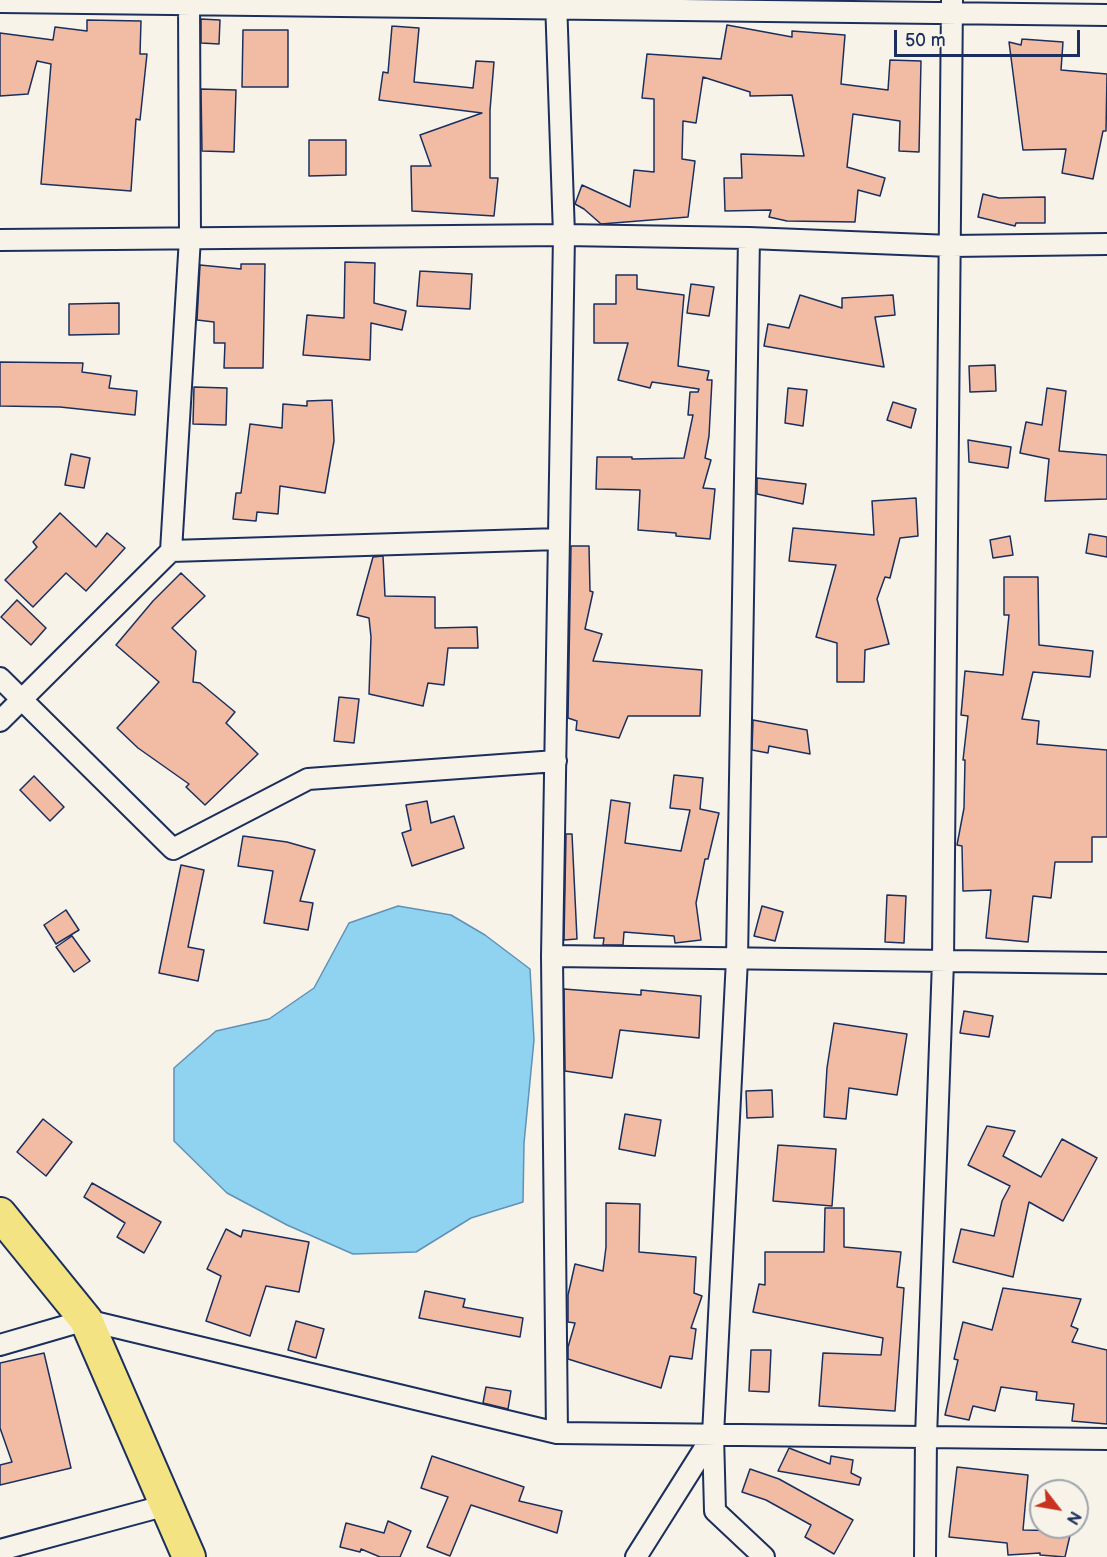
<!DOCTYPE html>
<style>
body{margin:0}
#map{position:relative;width:1107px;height:1557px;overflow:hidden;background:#f7f3e8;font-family:"Balsamiq Sans",sans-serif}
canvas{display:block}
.north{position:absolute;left:1029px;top:1479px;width:60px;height:60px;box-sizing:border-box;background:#f7f3e8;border:2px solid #9fa5b1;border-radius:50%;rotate:121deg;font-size:16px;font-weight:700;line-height:24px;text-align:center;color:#1b2f5e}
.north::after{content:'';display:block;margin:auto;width:21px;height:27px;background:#c8321e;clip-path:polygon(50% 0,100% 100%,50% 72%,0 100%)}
.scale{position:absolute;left:894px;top:30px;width:186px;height:27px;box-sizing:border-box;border:3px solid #1b2f5e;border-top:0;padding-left:8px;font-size:18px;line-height:21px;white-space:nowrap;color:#1b2f5e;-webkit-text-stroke:4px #f7f3e8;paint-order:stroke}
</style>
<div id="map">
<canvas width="1107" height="1557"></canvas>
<div class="north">N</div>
<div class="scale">50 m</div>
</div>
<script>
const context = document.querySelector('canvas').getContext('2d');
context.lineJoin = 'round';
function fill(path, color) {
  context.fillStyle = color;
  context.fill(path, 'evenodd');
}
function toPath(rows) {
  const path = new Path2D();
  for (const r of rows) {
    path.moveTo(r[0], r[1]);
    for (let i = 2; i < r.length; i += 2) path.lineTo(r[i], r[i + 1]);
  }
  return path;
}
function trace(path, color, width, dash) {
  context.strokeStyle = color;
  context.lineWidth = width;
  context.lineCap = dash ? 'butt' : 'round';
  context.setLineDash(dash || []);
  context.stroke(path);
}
const water = toPath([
 [398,906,451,915,485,935,530,969,534,1040,524,1143,523,1202,471,1218,416,1252,353,1254,287,1225,227,1193,174,1141,174,1068,216,1031,269,1019,314,988,349,923,398,906]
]);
fill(water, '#8fd3f0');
trace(water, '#6191b6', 1.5);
const building = toPath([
 [201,19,220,20,219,44,201,43,201,19],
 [87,20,141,21,140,54,147,54,140,120,136,119,131,191,41,184,51,64,37,61,28,94,0,96,0,33,53,40,55,27,87,31,87,20],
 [727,25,792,37,792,31,845,35,841,84,888,90,890,60,921,61,919,152,899,151,900,121,853,114,847,167,885,178,880,196,858,190,855,222,787,221,769,217,771,210,725,211,724,178,742,178,741,154,804,156,792,95,750,96,750,92,703,77,696,123,683,121,682,159,695,161,688,217,601,224,584,209,575,204,582,185,630,207,634,170,654,172,654,99,642,98,647,54,721,59,727,25],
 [392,26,419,28,414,82,473,88,476,61,494,62,490,110,490,178,498,178,494,216,412,211,411,166,431,166,420,135,482,113,379,100,383,72,388,73,392,26],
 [243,30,288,30,288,87,242,87,243,30],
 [1022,39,1063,42,1061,70,1107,74,1106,131,1103,131,1093,179,1062,173,1066,149,1023,150,1009,42,1021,45,1022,39],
 [201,89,236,90,234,152,202,151,201,89],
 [309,140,346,140,346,175,309,176,309,140],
 [983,194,999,198,1045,197,1045,223,1016,223,1015,226,978,217,983,194],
 [345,262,375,263,374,303,406,311,402,330,371,323,370,360,303,355,307,315,344,318,345,262],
 [241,264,265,264,263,368,224,368,225,343,214,343,214,322,197,320,200,265,241,269,241,264],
 [420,271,472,274,470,309,417,306,420,271],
 [616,275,637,275,637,289,684,295,678,366,709,371,707,380,712,380,709,436,705,458,711,460,703,488,715,489,710,539,676,536,676,533,638,530,640,490,596,489,597,457,632,457,632,459,684,458,693,415,688,415,690,392,698,392,699,389,652,382,650,388,618,380,628,343,594,343,594,304,616,304,616,275],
 [691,284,714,287,709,316,687,313,691,284],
 [800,295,842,308,842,298,893,295,895,315,875,317,884,367,764,346,768,324,789,328,800,295],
 [119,303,119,334,69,335,69,304,119,303],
 [0,362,83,363,82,372,111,376,109,388,137,391,135,415,60,407,0,406,0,362],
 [995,365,996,391,970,392,969,366,995,365],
 [194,387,227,388,226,425,193,424,194,387],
 [788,388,807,390,803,426,785,423,788,388],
 [1047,388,1066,391,1059,451,1107,455,1107,499,1045,501,1049,459,1020,453,1026,422,1042,425,1047,388],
 [332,400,334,441,325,493,280,486,278,514,257,512,256,521,233,519,236,493,241,493,250,424,282,428,283,404,307,406,307,401,332,400],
 [893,402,916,409,911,428,887,420,893,402],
 [968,440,1011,447,1008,468,969,462,968,440],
 [71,454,90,458,84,488,65,485,71,454],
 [757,478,806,484,803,504,757,494,757,478],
 [916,498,918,536,900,538,890,578,885,577,877,599,889,644,865,650,864,682,837,682,837,643,816,637,836,565,789,561,793,528,874,535,872,501,916,498],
 [60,513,96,547,107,533,125,548,86,591,66,573,33,607,5,580,37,547,33,542,60,513],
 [1089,534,1107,537,1107,557,1086,553,1089,534],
 [1010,536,1013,555,993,558,990,540,1010,536],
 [571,546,589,546,590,591,593,592,585,629,602,634,593,661,702,670,700,716,628,716,619,738,576,730,577,721,568,718,571,546],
 [383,556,385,596,435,597,435,628,477,627,478,648,448,648,444,685,428,683,423,706,369,694,371,637,369,618,357,615,373,557,383,556],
 [181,573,205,596,172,628,196,651,193,682,200,683,235,712,226,723,258,754,205,805,186,787,189,784,138,748,117,728,159,682,116,645,153,601,181,573],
 [1004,577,1038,577,1039,645,1093,651,1090,677,1033,672,1022,719,1039,721,1037,744,1107,750,1107,837,1092,837,1092,862,1055,862,1051,898,1033,896,1028,942,986,938,991,890,963,891,962,846,957,845,964,808,965,760,963,760,968,716,961,715,965,671,1003,675,1009,615,1004,615,1004,577],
 [17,600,46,628,31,645,1,617,17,600],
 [339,697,359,699,354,743,334,741,339,697],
 [753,720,807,730,810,754,769,746,768,753,752,750,753,720],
 [674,775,703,778,700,809,719,813,708,859,705,859,696,903,701,940,675,943,674,936,624,932,623,945,603,945,604,938,594,938,611,800,630,803,625,843,681,851,690,810,670,808,674,775],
 [34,776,64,807,50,821,20,790,34,776],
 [427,801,431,823,454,816,464,848,412,866,402,833,411,830,406,805,427,801],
 [566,834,572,834,577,939,564,940,566,834],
 [243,836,287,842,315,850,300,901,313,903,308,930,264,923,273,871,238,866,243,836],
 [181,865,204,870,188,947,204,950,198,981,159,973,181,865],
 [887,895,906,896,904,943,885,942,887,895],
 [762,906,783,912,775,941,754,936,762,906],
 [66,910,79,930,56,944,44,925,66,910],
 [72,936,90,961,74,972,56,947,72,936],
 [564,989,641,995,641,990,701,996,699,1038,620,1030,612,1078,565,1071,564,989],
 [964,1011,993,1016,989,1037,960,1033,964,1011],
 [834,1023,907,1034,897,1095,849,1088,846,1119,824,1117,827,1068,834,1023],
 [772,1090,773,1117,747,1118,746,1091,772,1090],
 [625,1114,661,1120,655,1156,619,1149,625,1114],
 [43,1119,72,1142,46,1176,17,1152,43,1119],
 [987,1126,1015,1131,1003,1156,1041,1177,1062,1139,1097,1158,1063,1221,1029,1202,1013,1277,953,1262,961,1229,994,1236,1002,1201,1010,1186,968,1165,987,1126],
 [778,1145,836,1149,832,1206,773,1201,778,1145],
 [92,1183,161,1222,144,1253,117,1237,125,1223,84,1197,92,1183],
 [606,1203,640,1204,639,1252,696,1257,694,1293,702,1296,691,1328,696,1329,692,1359,670,1356,661,1388,568,1359,568,1347,575,1323,568,1322,568,1295,575,1264,603,1271,606,1247,606,1203],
 [825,1208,844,1208,844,1247,901,1252,897,1287,904,1288,895,1411,819,1406,823,1353,881,1355,883,1338,753,1312,759,1284,765,1285,765,1252,824,1252,825,1208],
 [226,1229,241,1237,243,1230,309,1242,299,1292,266,1286,250,1336,206,1321,221,1276,207,1269,226,1229],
 [1003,1288,1081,1299,1071,1326,1078,1329,1072,1342,1107,1350,1107,1424,1072,1421,1074,1404,1036,1400,1037,1392,1001,1387,995,1411,973,1406,969,1420,945,1415,958,1360,954,1359,963,1322,992,1330,1003,1288],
 [425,1291,465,1299,463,1307,523,1318,520,1337,419,1318,425,1291],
 [296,1321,324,1329,316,1358,288,1350,296,1321],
 [751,1350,771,1350,769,1392,749,1391,751,1350],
 [44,1353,71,1468,0,1485,0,1465,12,1462,0,1428,0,1363,44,1353],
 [486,1387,511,1391,508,1409,483,1403,486,1387],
 [789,1448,830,1464,831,1456,853,1460,851,1473,861,1478,859,1485,778,1471,789,1448],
 [432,1456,524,1487,519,1501,562,1511,557,1533,471,1505,450,1556,427,1547,448,1497,421,1488,432,1456],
 [957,1467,1028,1475,1023,1530,1071,1531,1065,1557,1040,1555,1040,1553,1008,1555,1007,1543,949,1537,957,1467],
 [750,1469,779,1479,853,1520,834,1554,805,1537,811,1525,766,1500,742,1492,750,1469],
 [388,1521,411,1531,400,1557,380,1557,361,1549,360,1552,340,1547,346,1523,384,1533,388,1521]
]);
fill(building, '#f2bca4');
trace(building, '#1b2f5e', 1.5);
const minor = toPath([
 [556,0,564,235,552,956,557,1433],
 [0,2,1107,15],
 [749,238,737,959,713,1435,715,1511,764,1557],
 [0,240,564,235,749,238,951,246,1107,244],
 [171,551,559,539],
 [0,678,173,849,308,779,556,761],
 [0,721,171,551,190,238,189,0],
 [552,956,1107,963],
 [0,1345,86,1320,557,1433,1107,1439],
 [0,1550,167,1505],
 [636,1557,713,1435],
 [925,1557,926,1437,943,961,952,0]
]);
const trunk = toPath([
 [0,1214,86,1320,189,1557]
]);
trace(minor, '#1b2f5e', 24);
trace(trunk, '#1b2f5e', 36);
trace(minor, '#f7f3e8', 20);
trace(trunk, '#f4e382', 32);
</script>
